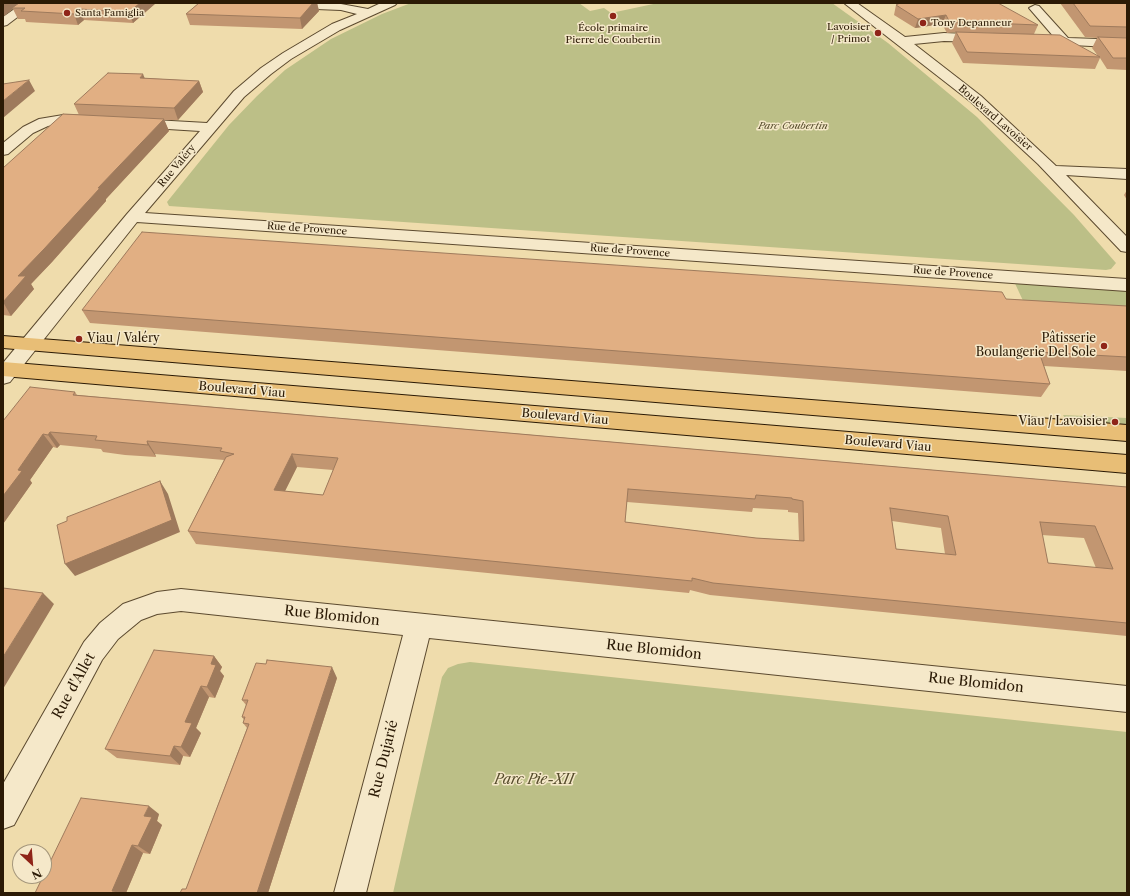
<!DOCTYPE html>
<meta charset="utf-8">
<style>
body{margin:0}
#map{position:relative;width:1130px;height:896px;overflow:hidden;background:#efdcac;font-family:"Libre Caslon Text",serif}
canvas{display:block}
.frame{position:absolute;inset:0;border:4px solid #2b1a05;pointer-events:none}
.north{position:absolute;left:12px;top:844px;width:40px;height:40px;box-sizing:border-box;background:#f5e8c9;border:1px solid #a4967b;border-radius:50%;rotate:154deg;font-size:11px;font-weight:700;line-height:16px;text-align:center;color:#2b1a05}
.north::after{content:'';display:block;margin:auto;width:14px;height:18px;background:#8f2418;clip-path:polygon(50% 0,100% 100%,50% 72%,0 100%)}
</style>
<div id="map">
<canvas width="1130" height="896"></canvas>
<div class="frame"></div>
<div class="north">N</div>
</div>
<script>
const context = document.querySelector('canvas').getContext('2d');
context.lineJoin = 'round';
function fill(path, color) {
  context.fillStyle = color;
  context.fill(path, 'evenodd');
}
function toPath(rows) {
  const path = new Path2D();
  for (const r of rows) {
    path.moveTo(r[0], r[1]);
    for (let i = 2; i < r.length; i += 2) path.lineTo(r[i], r[i + 1]);
  }
  return path;
}
function trace(path, color, width, dash) {
  context.strokeStyle = color;
  context.lineWidth = width;
  context.lineCap = dash ? 'butt' : 'round';
  context.setLineDash(dash || []);
  context.stroke(path);
}
function label(font, color, halo, rows, align = 'center') {
  context.font = font + ' "Libre Caslon Text",serif';
  context.lineWidth = 3;
  context.setLineDash([]);
  context.textBaseline = 'middle';
  context.strokeStyle = halo;
  context.fillStyle = color;
  for (const [text, x, y, turn = 0] of rows) {
    context.save();
    context.translate(x, y);
    context.rotate((+turn || 0) * Math.PI / 180);
    context.textAlign = isNaN(turn) ? turn : align;
    if (halo) context.strokeText(text, 0, 0);
    context.fillText(text, 0, 0);
    context.restore();
  }
}
fill(toPath([
 [411,3,579,3,590,11,604,8,611,13,658,3,832,3,888,43,977,117,1074,215,1116,263,1111,269,1106,270,169,206,167,202,229,125,257,96,285,70,331,39,382,14],
 [1012,277,1127,285,1127,311,1025,305],
 [1063,415,1127,418,1127,433,1073,429],
 [470,662,1127,732,1127,893,393,893,442,677,448,668,458,664]
]), '#bcbf87');
const minor = toPath([
 [23,3,36,3,7,25,3,26,3,17,23,3],
 [237,3,341,4,368,9,381,3,397,3,395,5,340,30,291,59,271,74,244,97,145,213,1127,279,1127,291,137,222,10,382,3,384,3,363,127,214,200,131,136,127,131,126,129,123,131,120,136,119,207,123,234,91,261,68,283,53,332,24,357,14,341,10,243,6,237,3],
 [844,3,857,3,905,37,944,33,989,35,991,38,989,41,985,42,944,41,914,44,981,96,1056,166,1127,169,1127,179,1066,175,1127,237,1127,252,1121,251,1038,164,971,102,844,3],
 [1035,5,1039,6,1068,38,1127,40,1127,48,1036,43,1034,40,1036,37,1054,37,1029,8,1035,5],
 [63,115,86,116,91,117,93,120,91,123,86,124,63,123,48,126,33,133,8,154,3,155,3,143,23,127,39,119,63,115],
 [181,589,1127,686,1127,712,429,638,366,893,334,893,403,635,181,611,157,614,141,620,118,639,102,660,14,825,3,829,3,784,84,642,100,623,123,604,157,592,181,589]
]);
const major = toPath([
 [3,336,1127,425,1127,441,3,348,3,336],
 [3,362,1127,455,1127,473,3,376,3,362]
]);
trace(minor, '#5c4a2f', 2);
trace(major, '#2b1a05', 2);
fill(minor, '#f5e8c9');
fill(major, '#e8be76');
fill(toPath([
 [3,3,156,3,133,23,84,20,78,25,26,22,25,19,18,19,13,9],
 [199,3,317,3,319,11,302,29,190,25,186,14],
 [1060,3,1127,3,1127,70,1107,69,1100,58,1095,69,963,63,952,43,956,32,947,33,942,24,915,28,894,15,896,5,1038,25,1034,34,1098,56,1092,48,1097,38,1085,37],
 [957,32,962,32,1006,33],
 [145,78,199,81,203,92,178,120,164,120,169,131,106,199,106,201,52,262,31,284,34,289,11,316,3,315,3,168,79,115,74,104],
 [1127,190,1127,200,1124,195],
 [1006,299,1127,306,1127,371,1044,366,1050,384,1041,397,90,323,82,310],
 [75,392,77,395,1127,487,1127,636,710,595,690,590,689,593,196,544,188,531,224,460,155,454,156,457,125,455,103,452,101,449,60,445,57,448,53,447,30,480,32,483,3,524,3,421],
 [297,467,333,470,323,495,285,491],
 [627,502,752,512,753,508,788,510,788,512,798,513,799,541,756,538,625,522],
 [892,521,941,528,945,554,896,549],
 [1042,535,1084,538,1096,568,1048,563],
 [214,656,222,667,220,671,224,676,215,698,209,697,196,728,201,733,190,757,183,756,180,765,117,758,105,749],
 [337,678,268,893,180,893,186,889,247,728,243,723,244,720,242,717,246,705,242,700],
 [159,814,157,821,162,825,150,854,143,853,126,893,35,893]
]), '#c29671');
fill(toPath([
 [3,3,21,3,12,8,13,9,3,17],
 [140,3,156,3,133,23,129,12],
 [313,3,317,3,319,11,302,29,300,18],
 [79,9,84,20,78,25,74,14],
 [946,15,942,24,915,28,918,19],
 [143,74,148,86,140,78],
 [29,80,35,91,3,118,3,101],
 [199,81,203,92,178,120,174,108],
 [164,119,169,131,106,199,106,201,52,262,31,284,34,289,11,316,3,302,18,276,98,188],
 [50,432,60,445,57,448,48,435],
 [43,434,53,447,30,480,32,483,3,524,3,496,18,470],
 [147,441,155,454,156,457,148,445],
 [292,454,297,467,279,503,274,490],
 [160,481,168,494,180,532,75,576,65,564],
 [43,593,54,604,3,689,3,657],
 [214,656,222,667,220,671,224,676,215,698,207,687,211,664],
 [332,667,337,678,268,893,257,893],
 [201,686,209,697,196,728,201,733,190,757,181,747,185,722],
 [174,746,183,756,180,765,170,756],
 [149,806,159,814,157,821,162,825,150,854,138,846,144,816],
 [132,845,143,853,126,893,116,893,112,891]
]), '#9e7a5c');
const building = toPath([
 [19,3,140,3,129,12,79,9,74,14,21,11,25,8,12,8,19,3],
 [199,3,313,3,300,18,186,14,199,3],
 [900,3,998,3,1038,25,965,22,950,23,946,15,918,19,896,5,900,3],
 [1073,3,1127,3,1127,27,1090,26,1073,3],
 [956,32,1060,35,1100,57,967,52,956,32],
 [1098,37,1127,38,1127,58,1113,58,1098,37],
 [108,73,143,74,140,78,199,81,174,108,74,104,108,73],
 [29,80,3,101,3,84,29,80],
 [63,114,164,119,98,188,100,188,44,249,18,276,26,276,3,302,3,168,63,114],
 [142,232,1002,292,1006,299,1127,306,1127,357,1039,352,1050,384,82,310,142,232],
 [30,387,75,392,73,395,1127,487,1127,623,713,583,692,578,692,581,188,531,226,457,234,454,220,451,222,448,147,441,148,445,117,442,95,440,97,436,50,432,48,435,43,434,18,470,22,471,3,496,3,421,30,387],
 [292,454,338,458,323,495,274,490,292,454],
 [628,489,755,499,756,495,792,498,792,499,803,501,804,541,756,538,625,522,628,489],
 [890,508,948,516,956,555,896,549,890,508],
 [1040,522,1095,526,1113,569,1048,563,1040,522],
 [160,481,172,520,65,564,57,525,67,521,67,517,160,481],
 [3,588,43,593,3,657,3,588],
 [154,650,214,656,211,664,216,665,207,687,201,686,185,722,192,723,181,747,174,746,170,756,105,749,154,650],
 [267,660,332,667,257,893,180,893,182,889,186,889,249,724,243,723,245,717,242,717,248,700,242,700,256,663,266,664,267,660],
 [81,798,149,806,144,816,152,817,138,846,132,845,112,891,120,892,119,893,35,893,81,798]
]);
fill(building, '#e1af83');
trace(building, '#9e7a5c', 1);
for (const [x, y, r, color] of [
 [67,13,4,"#8f2418"],
 [613,16,4,"#8f2418"],
 [923,23,4,"#8f2418"],
 [878,33,4,"#8f2418"],
 [79,339,4,"#8f2418"],
 [1104,346,4,"#8f2418"],
 [1115,422,4,"#8f2418"]
]) {
  const dot = new Path2D();
  dot.arc(x, y, r, 0, 2 * Math.PI);
  context.fillStyle = color;
  context.fill(dot);
  trace(dot, '#f5e8c9', 1.5);
}
label('10px', '#2b1a05', '#f5e8c9', [
 ["Santa Famiglia",75,13],
 ["Tony Depanneur",931,23],
 ["Lavoisier",870,27,"right"],
 ["/ Primot",870,39,"right"],
 ["École primaire",613,28,"center"],
 ["Pierre de Coubertin",613,40,"center"]
], 'left');
label('10px', '#2b1a05', '#f5e8c9', [
 ["Boulevard Lavoisier",995,118,41],
 ["Rue Valéry",177,166,-50],
 ["Rue de Provence",307,229,4],
 ["Rue de Provence",630,251,4],
 ["Rue de Provence",953,273,4]
]);
label('italic 10px', '#564c2c', '#f5e8c9', [
 ["Parc Coubertin",793,126]
]);
label('12px', '#2b1a05', '#f5e8c9', [
 ["Viau / Valéry",87,339,"left"],
 ["Pâtisserie",1096,339],
 ["Boulangerie Del Sole",1096,353],
 ["Viau / Lavoisier",1107,422]
], 'right');
label('12px', '#2b1a05', '#f5e8c9', [
 ["Boulevard Viau",242,390,5],
 ["Boulevard Viau",565,417,5],
 ["Boulevard Viau",888,444,5]
]);
label('14px', '#2b1a05', '#f5e8c9', [
 ["Rue Blomidon",332,616,6],
 ["Rue Blomidon",654,650,6],
 ["Rue Blomidon",976,683,6],
 ["Rue d'Allet",74,686,-61],
 ["Rue Dujarié",384,759,-76]
]);
label('italic 14px', '#564c2c', '#f5e8c9', [
 ["Parc Pie-XII",534,780]
]);
</script>
